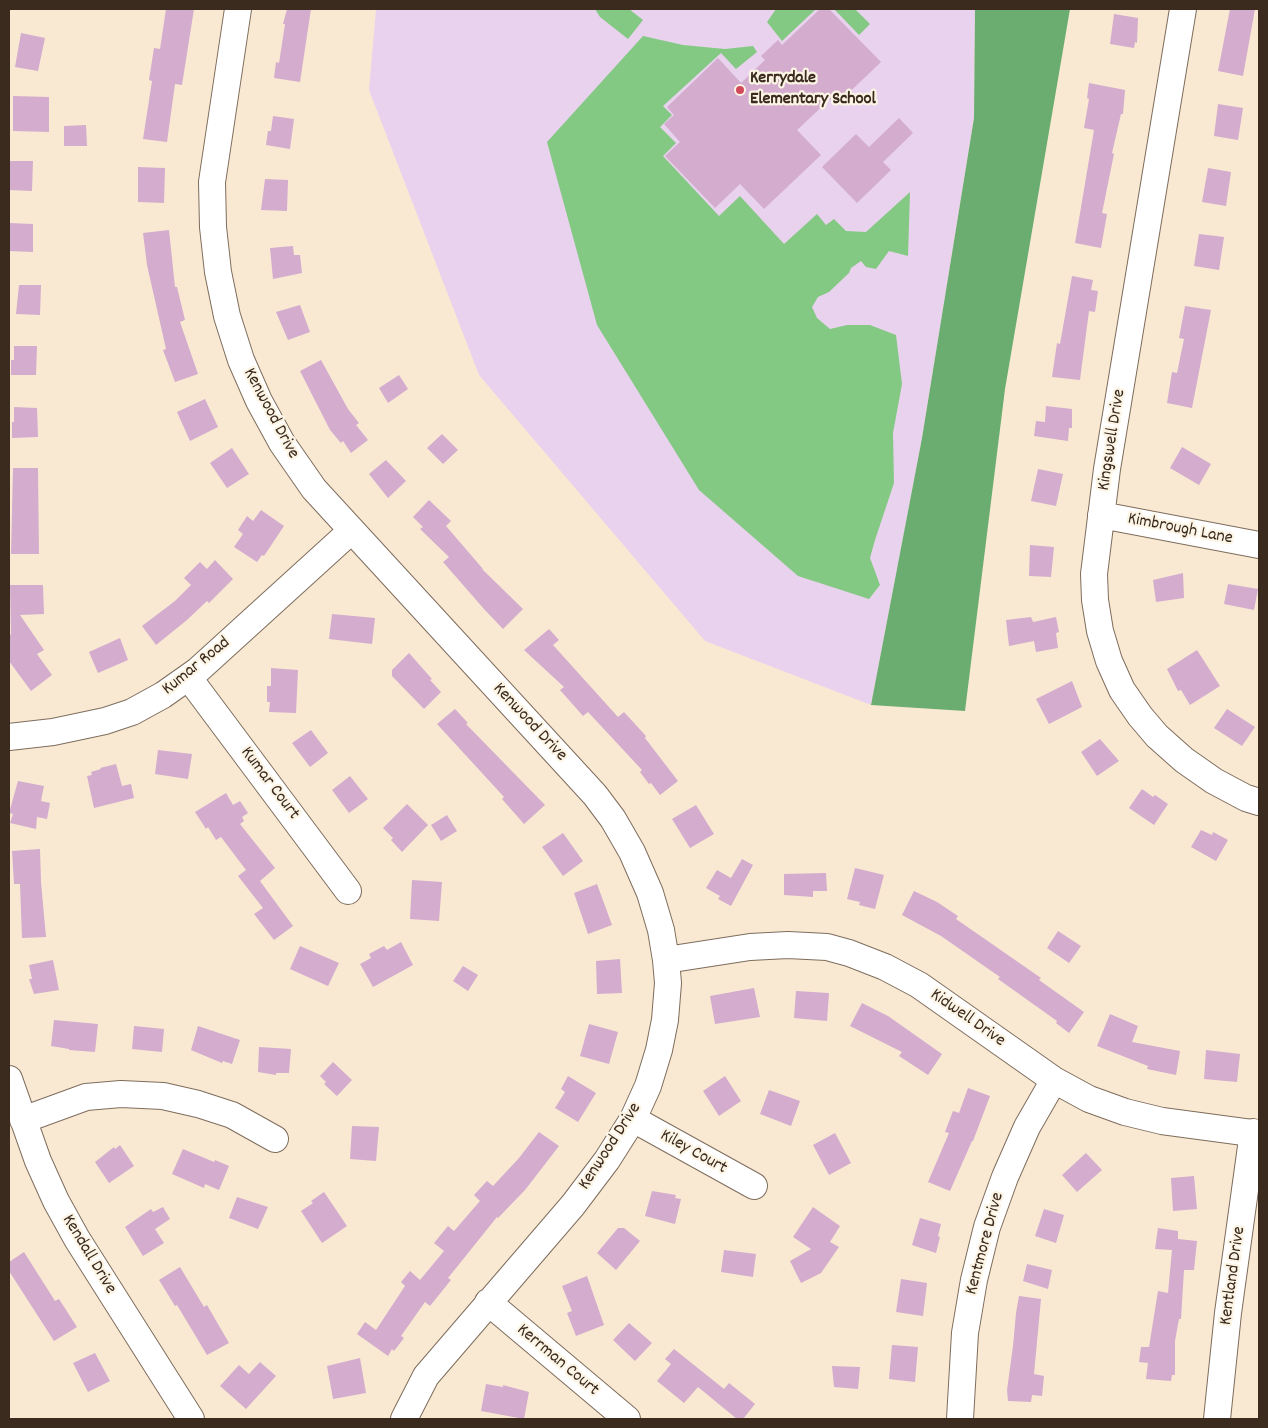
<!DOCTYPE html>
<style>
body{margin:0}
#map{position:relative;width:1268px;height:1428px;overflow:hidden;background:#f9e9d3;font-family:Dekko,sans-serif}
canvas{display:block}
.frame{position:absolute;inset:0;border:10px solid #3b2a1e;pointer-events:none}
</style>
<div id="map">
<canvas width="1268" height="1428"></canvas>
<div class="frame"></div>
</div>
<script>
const context = document.querySelector('canvas').getContext('2d');
context.lineJoin = 'round';
function fill(path, color) {
  context.fillStyle = color;
  context.fill(path, 'evenodd');
}
function toPath(rows) {
  const path = new Path2D();
  for (const r of rows) {
    path.moveTo(r[0], r[1]);
    for (let i = 2; i < r.length; i += 2) path.lineTo(r[i], r[i + 1]);
  }
  return path;
}
function trace(path, color, width, dash) {
  context.strokeStyle = color;
  context.lineWidth = width;
  context.lineCap = dash ? 'butt' : 'round';
  context.setLineDash(dash || []);
  context.stroke(path);
}
function label(font, color, halo, rows, align = 'center') {
  context.font = font + ' Dekko,sans-serif';
  context.lineWidth = 4.5;
  context.setLineDash([]);
  context.textBaseline = 'middle';
  context.strokeStyle = halo;
  context.fillStyle = color;
  for (const [text, x, y, turn = 0] of rows) {
    context.save();
    context.translate(x, y);
    context.rotate((+turn || 0) * Math.PI / 180);
    context.textAlign = isNaN(turn) ? turn : align;
    if (halo) context.strokeText(text, 0, 0);
    context.fillText(text, 0, 0);
    context.restore();
  }
}
fill(toPath([
 [376,9,975,9,974,118,922,438,871,705,705,641,479,375,369,90]
]), '#e9d2ed');
fill(toPath([
 [595,9,629,9,643,20,628,39,600,17],
 [776,9,816,9,782,41,767,22],
 [834,9,855,9,870,24,859,35],
 [643,36,683,45,725,49,753,46,757,52,736,69,721,53,663,106,672,115,660,127,676,143,663,156,719,216,740,196,784,244,817,214,826,225,834,219,846,231,866,232,910,192,908,256,889,251,876,269,866,267,861,261,851,268,849,273,829,292,818,297,812,307,817,318,830,329,847,325,870,325,896,335,902,384,893,433,894,483,875,540,870,558,880,585,869,599,798,576,699,490,597,325,547,142]
]), '#84c983');
fill(toPath([
 [975,9,1070,9,1005,389,965,711,871,705,922,438,974,118]
]), '#6bad71');
fill(toPath([
 [166,9,194,9,182,85,175,84,167,142,143,139,152,81,149,80,154,48,160,49],
 [287,9,311,9,300,82,274,78,276,62,279,63,285,24,283,24],
 [820,9,829,9,881,62,836,105,830,99,797,130,821,155,764,209,740,184,715,208,665,156,680,142,664,124,674,115,667,107,718,58,741,83,765,60,761,56,778,40,782,45],
 [1230,9,1255,9,1243,76,1218,71],
 [1114,14,1138,18,1137,43,1135,42,1134,48,1110,44],
 [21,33,45,38,38,71,15,67],
 [1089,83,1125,90,1123,114,1121,114,1112,153,1114,154,1102,213,1107,214,1101,248,1075,243,1094,130,1084,128,1089,99,1087,98],
 [13,96,49,97,49,132,13,131],
 [1218,104,1243,108,1238,140,1214,136],
 [273,116,294,119,290,149,266,145,268,131,271,131],
 [899,118,913,133,883,162,891,170,857,203,822,167,856,134,869,147],
 [86,125,87,146,64,146,64,126],
 [10,161,33,161,32,191,9,190],
 [138,167,165,168,164,203,138,202],
 [1208,168,1231,172,1226,206,1202,202],
 [265,179,288,180,287,211,261,210],
 [9,223,33,224,33,252,9,251],
 [169,230,175,287,177,287,185,320,180,322,198,374,175,382,163,350,166,349,147,265,143,233],
 [1199,234,1224,237,1219,270,1194,266],
 [293,246,294,255,300,255,302,273,273,279,270,248],
 [1072,276,1093,280,1091,290,1098,291,1095,312,1089,311,1080,380,1052,377,1057,343,1060,344],
 [19,285,41,285,40,315,16,314],
 [300,305,310,332,288,340,276,312],
 [1185,306,1211,310,1192,408,1167,403,1172,372,1177,373,1184,339,1179,338],
 [14,346,37,346,36,375,11,375,11,360,14,360],
 [321,360,348,409,359,423,356,425,368,440,351,453,343,441,341,443,330,430,300,371],
 [399,375,408,389,388,403,379,388],
 [205,399,218,427,190,441,177,412],
 [1046,406,1072,409,1072,428,1069,428,1068,441,1034,436,1036,421,1045,422],
 [14,407,37,408,38,437,12,438,12,422,14,422],
 [442,434,458,450,443,464,427,448],
 [1182,447,1211,464,1199,485,1170,468],
 [232,448,249,474,227,488,210,463],
 [386,460,406,481,388,498,369,474],
 [13,468,38,468,39,554,11,554],
 [1038,469,1063,474,1056,506,1031,501],
 [429,500,451,521,446,526,483,569,482,569,523,609,503,629,484,609,443,562,449,557,420,529,423,527,413,517],
 [261,510,284,526,264,556,262,555,257,562,234,547,243,534,238,530,247,516,253,521],
 [1030,545,1054,547,1051,577,1029,576],
 [215,560,233,579,209,603,207,601,187,620,156,645,142,626,175,601,191,585,184,578,200,562,207,569],
 [1183,573,1184,598,1156,602,1153,580],
 [1228,584,1258,589,1254,610,1224,604],
 [10,585,43,585,44,614,20,615,44,650,37,654,52,675,31,691,9,661,9,636,11,634],
 [332,614,375,618,372,644,329,639],
 [1031,617,1033,622,1056,617,1059,632,1056,633,1058,648,1036,652,1034,641,1009,646,1006,620],
 [549,629,559,640,553,645,618,717,624,712,646,736,645,738,678,781,660,795,651,783,649,784,640,772,642,770,588,712,583,716,560,690,564,687,524,650],
 [120,638,128,660,98,673,89,652],
 [1197,650,1220,686,1190,705,1181,690,1178,691,1167,669],
 [409,653,432,679,430,680,441,692,424,709,392,676,392,670],
 [271,668,298,670,296,713,269,712,270,702,267,702,267,686,271,686],
 [1072,681,1082,707,1049,724,1036,699],
 [455,709,468,723,466,724,545,805,524,824,502,799,504,797,437,724],
 [1227,709,1255,727,1242,746,1214,728],
 [311,730,328,753,310,767,292,743],
 [1100,739,1119,761,1097,776,1081,752],
 [158,750,192,754,188,779,155,774],
 [116,764,122,786,131,784,134,798,94,808,87,776,92,775,91,772,101,769,100,768],
 [350,776,368,799,349,813,332,790],
 [18,781,44,786,41,801,50,803,47,819,37,817,36,829,10,823,13,814,9,813],
 [1142,789,1153,797,1155,795,1168,804,1154,825,1129,808],
 [226,793,233,805,240,801,248,813,242,817,244,821,240,824,275,868,260,881,293,926,274,940,254,914,263,908,238,876,246,870,221,837,216,840,208,827,206,829,195,812],
 [407,804,428,825,402,852,391,840,393,838,383,828],
 [696,805,714,834,690,848,672,819],
 [447,815,457,831,441,841,431,825],
 [1201,830,1212,835,1213,832,1228,840,1216,861,1191,847],
 [563,833,583,861,563,876,542,847],
 [40,849,41,882,46,937,22,938,20,884,14,884,12,851],
 [742,859,753,865,731,906,718,899,720,896,706,888,717,870,731,878],
 [855,868,884,875,875,909,859,905,860,902,847,899],
 [826,873,827,891,813,891,813,897,784,895,784,874],
 [412,880,442,882,439,921,410,919],
 [597,884,612,925,588,934,574,893],
 [914,891,937,902,958,916,956,919,1041,978,1039,980,1084,1012,1069,1033,1056,1023,1057,1021,998,979,1000,977,941,936,902,915],
 [1058,931,1081,946,1069,963,1047,948],
 [401,942,413,965,373,987,360,964,371,958,369,954,384,946,387,950],
 [300,946,339,963,328,986,290,969],
 [620,959,622,993,597,994,596,961],
 [53,960,59,990,34,994,29,979,32,979,29,965],
 [463,966,478,975,468,991,453,981],
 [754,988,760,1017,715,1024,710,996],
 [796,991,829,993,827,1021,794,1018],
 [862,1003,888,1016,942,1054,928,1075,899,1056,902,1052,850,1026],
 [1110,1014,1138,1026,1132,1042,1180,1051,1176,1075,1147,1069,1148,1066,1097,1046],
 [54,1020,98,1024,95,1052,69,1050,69,1049,51,1046],
 [589,1024,618,1032,609,1064,580,1056],
 [134,1026,164,1029,162,1052,132,1049],
 [198,1026,240,1040,232,1064,223,1061,222,1063,191,1050],
 [259,1047,291,1049,289,1073,276,1073,276,1075,258,1072],
 [1206,1050,1240,1054,1237,1082,1204,1079],
 [333,1062,352,1080,337,1096,324,1084,326,1082,320,1076],
 [568,1076,596,1093,578,1122,555,1108,565,1092,561,1089],
 [725,1076,741,1101,719,1116,703,1091],
 [968,1088,990,1096,973,1141,972,1141,950,1191,928,1182,949,1133,945,1132,953,1111,959,1113],
 [769,1090,800,1101,791,1126,760,1114],
 [352,1126,379,1127,376,1161,350,1159],
 [539,1132,559,1146,525,1190,498,1218,497,1217,448,1278,451,1280,430,1306,425,1302,401,1336,404,1338,394,1351,392,1349,388,1356,357,1334,365,1322,376,1330,405,1286,401,1282,410,1271,420,1280,444,1251,434,1243,448,1226,454,1231,480,1201,474,1195,487,1181,493,1186,519,1158],
 [835,1133,851,1163,829,1175,813,1145],
 [120,1145,134,1166,109,1183,95,1162,114,1147,115,1149],
 [183,1149,214,1162,215,1160,229,1166,219,1190,205,1184,204,1188,172,1174],
 [1086,1153,1102,1170,1077,1192,1062,1175],
 [1194,1176,1197,1209,1173,1211,1171,1178],
 [652,1191,676,1195,675,1198,681,1199,675,1224,645,1216],
 [324,1192,347,1226,322,1243,301,1211,313,1203,311,1201],
 [237,1197,268,1207,258,1229,229,1218],
 [163,1207,170,1219,155,1229,164,1243,143,1256,125,1227,151,1209,153,1212],
 [813,1207,840,1226,830,1242,839,1247,821,1273,801,1283,790,1261,811,1249,793,1237],
 [1044,1209,1064,1215,1056,1243,1035,1236],
 [920,1218,941,1224,938,1236,940,1237,936,1253,912,1245],
 [618,1228,624,1228,640,1241,616,1270,597,1253],
 [1158,1228,1178,1231,1178,1239,1197,1241,1194,1270,1184,1270,1181,1319,1179,1319,1175,1341,1175,1375,1172,1375,1171,1381,1146,1379,1148,1363,1139,1362,1141,1347,1149,1347,1158,1291,1168,1293,1172,1250,1155,1249],
 [724,1250,756,1254,753,1277,721,1272],
 [24,1252,55,1301,59,1299,77,1327,54,1341,9,1271,9,1262],
 [1027,1264,1052,1270,1048,1289,1023,1281],
 [180,1267,204,1307,207,1305,229,1343,207,1355,177,1305,175,1306,159,1280],
 [587,1276,604,1325,576,1336,567,1313,572,1311,562,1286],
 [901,1279,927,1283,923,1316,896,1312],
 [1019,1296,1041,1299,1034,1374,1044,1376,1042,1396,1032,1395,1031,1402,1008,1401,1007,1390,1013,1346,1016,1313],
 [629,1323,652,1343,635,1361,613,1340],
 [892,1345,918,1347,915,1382,889,1379],
 [674,1349,724,1389,729,1383,755,1404,743,1419,737,1419,698,1387,684,1403,657,1381,671,1364,665,1359],
 [95,1353,110,1381,88,1392,73,1363],
 [360,1358,366,1393,333,1399,327,1366],
 [260,1362,276,1376,246,1409,220,1386,239,1365,249,1374],
 [832,1366,860,1367,858,1389,834,1387],
 [486,1384,503,1387,503,1385,529,1392,524,1419,481,1411]
]), '#d3acce');
const minor = toPath([
 [238,9,212,182,213,227,218,272,227,316,241,360,259,401,282,443,314,489,595,795,613,819,632,852,650,893,661,930,666,960,668,983,665,1020,659,1050,648,1086,633,1119,607,1160,573,1205,426,1376,404,1419],
 [1183,9,1107,469,1094,574,1095,600,1100,631,1109,661,1122,690,1140,716,1157,736,1184,760,1214,781,1246,798,1259,802],
 [1101,515,1259,545],
 [189,678,348,891],
 [9,737,53,732,105,721,132,712,163,695,197,671,351,531],
 [666,960,750,947,788,945,827,947,849,953,885,967,919,985,1054,1080,1089,1099,1125,1112,1162,1121,1259,1134],
 [9,1079,38,1161,56,1201,77,1239,191,1419],
 [633,1119,754,1186],
 [23,1120,86,1097,121,1094,163,1096,198,1104,232,1115,275,1139],
 [488,1302,627,1419],
 [960,1419,965,1333,974,1280,987,1227,1005,1177,1027,1127,1054,1080],
 [1217,1419,1228,1313,1253,1132]
]);
trace(minor, '#7e6d5d', 28);
trace(minor, '#fff', 26);
for (const [x, y, r, color] of [
 [740,90,5,"#d1495b"]
]) {
  const dot = new Path2D();
  dot.arc(x, y, r, 0, 2 * Math.PI);
  context.fillStyle = color;
  context.fill(dot);
  trace(dot, '#fcf5e5', 2);
}
label('bold 18px', '#3b2a1e', '#fcf5e5', [
 ["Kerrydale",750,80],
 ["Elementary School",750,101]
], 'left');
label('18px', '#3b2a1e', '#fcf5e5', [
 ["Kenwood Drive",270,414,62],
 ["Kingswell Drive",1113,440,-81],
 ["Kimbrough Lane",1180,530,11],
 ["Kumar Road",197,667,-39],
 ["Kenwood Drive",529,723,47],
 ["Kumar Court",269,784,53],
 ["Kidwell Drive",967,1019,35],
 ["Kenwood Drive",611,1147,-57],
 ["Kiley Court",693,1153,29],
 ["Kentmore Drive",986,1244,-75],
 ["Kendall Drive",88,1255,59],
 ["Kentland Drive",1234,1276,-82],
 ["Kerrman Court",557,1361,40]
]);
</script>
